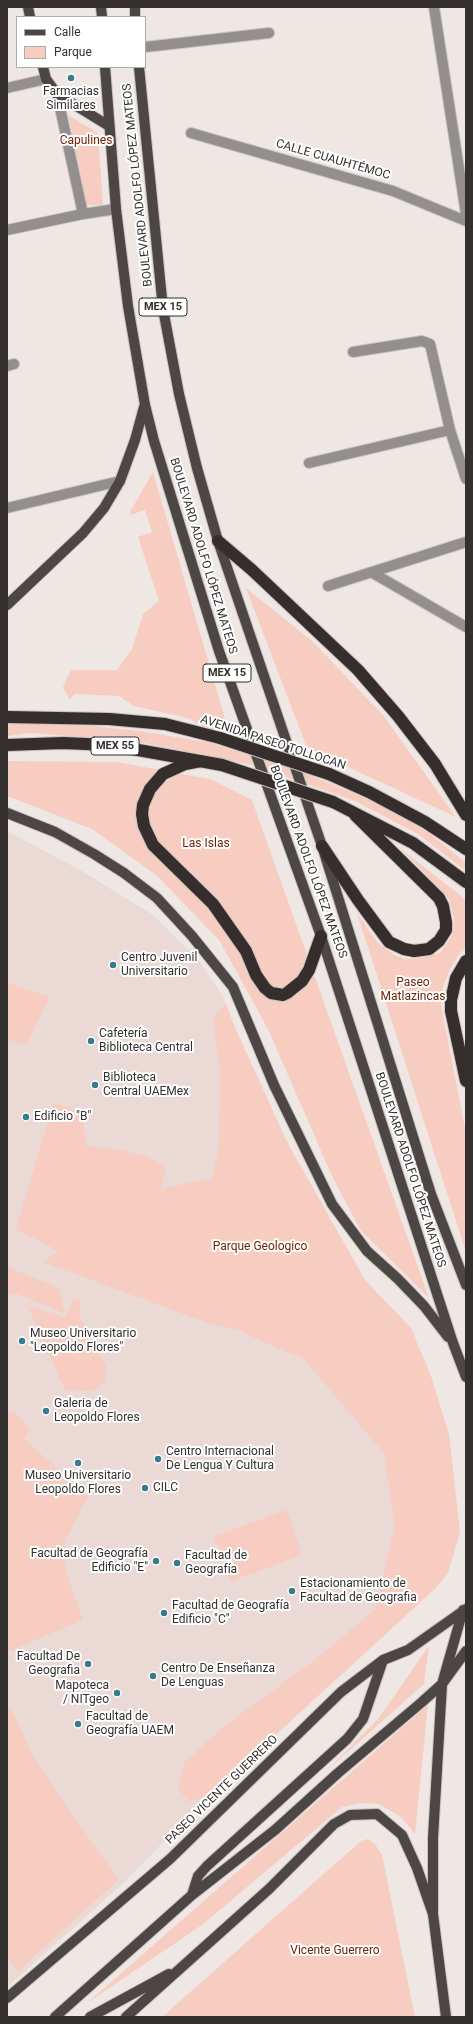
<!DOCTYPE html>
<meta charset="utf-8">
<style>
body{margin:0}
#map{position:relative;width:473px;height:2024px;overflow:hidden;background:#efe7e4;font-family:Roboto,sans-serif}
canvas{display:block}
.frame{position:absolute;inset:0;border:8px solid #33302f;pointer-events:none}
.legend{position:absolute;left:16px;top:16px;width:130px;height:52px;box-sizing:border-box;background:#fff;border:1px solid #adacac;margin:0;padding:5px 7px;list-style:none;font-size:12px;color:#33302f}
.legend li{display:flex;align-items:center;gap:8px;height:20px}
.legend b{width:20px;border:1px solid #adacac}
</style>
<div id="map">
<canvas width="473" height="2024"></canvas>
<div class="frame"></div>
<ul class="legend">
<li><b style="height:5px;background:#4c4745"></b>Calle</li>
<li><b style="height:11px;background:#f6cdc0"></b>Parque</li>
</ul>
</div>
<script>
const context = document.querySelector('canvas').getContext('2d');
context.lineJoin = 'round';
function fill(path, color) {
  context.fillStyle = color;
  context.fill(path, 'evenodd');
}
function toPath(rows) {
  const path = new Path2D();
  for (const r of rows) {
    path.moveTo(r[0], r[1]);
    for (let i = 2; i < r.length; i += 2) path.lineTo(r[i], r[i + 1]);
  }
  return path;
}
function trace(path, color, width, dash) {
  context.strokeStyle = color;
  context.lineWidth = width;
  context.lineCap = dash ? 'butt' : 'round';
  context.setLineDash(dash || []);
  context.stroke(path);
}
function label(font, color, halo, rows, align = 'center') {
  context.font = font + ' Roboto,sans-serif';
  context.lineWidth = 4;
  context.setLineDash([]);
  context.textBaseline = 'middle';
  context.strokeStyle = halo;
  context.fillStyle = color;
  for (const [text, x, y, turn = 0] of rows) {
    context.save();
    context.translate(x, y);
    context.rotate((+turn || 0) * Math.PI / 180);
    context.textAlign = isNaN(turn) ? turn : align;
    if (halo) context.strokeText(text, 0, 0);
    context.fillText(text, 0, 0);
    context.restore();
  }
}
fill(toPath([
 [7,831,80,870,153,915,199,961,222,995,236,1030,288,1144,365,1280,436,1557,238,1770,179,1822,158,1848,119,1887,7,1987]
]), '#ead9d4');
fill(toPath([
 [68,115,98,133,103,205,87,205],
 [153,472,228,729,209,729,188,718,134,706,119,696,74,694,70,700,63,687,71,670,117,670,132,649,143,614,159,601,138,537,152,532,145,510,130,515,131,510],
 [246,588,312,641,383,715,456,817,307,748],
 [7,722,91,726,141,731,211,743,307,774,377,803,429,833,466,863,466,871,418,834,355,801,252,765,134,741,30,733,7,736],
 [7,761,116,762,210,779,252,800,429,1298,361,1231,332,1176,268,1029,219,940,156,875,92,829,7,796],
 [401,849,466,900,466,949,460,953,450,969,443,987,441,1005,466,1133,466,1252,357,913,377,942,394,955,406,959,421,958,440,953,452,936,454,918,449,899],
 [7,983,50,997,26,1045,7,1039],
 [226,1004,236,1030,288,1144,365,1280,411,1328,431,1376,449,1434,460,1532,448,1573,436,1588,210,1795,189,1802,178,1788,184,1763,222,1728,316,1659,375,1610,395,1525,384,1453,303,1358,274,1347,239,1330,208,1323,43,1262,59,1251,16,1229,54,1102,82,1113,86,1146,120,1150,145,1156,166,1166,161,1189,201,1180,211,1182,219,1147,220,1071,213,1017],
 [7,1267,59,1288,64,1313,15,1293,7,1296],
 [74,1298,81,1300,79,1316,107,1369,104,1383,93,1391,65,1390,27,1305,65,1317],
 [7,1411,13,1411,30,1429,24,1439,88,1496,65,1541,65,1546,66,1572,83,1620,7,1652],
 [287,1510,302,1555,231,1581,214,1536],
 [429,1646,424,1684,325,1772,378,1719],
 [428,1705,415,1834,401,1817,379,1804,361,1803,342,1807,202,1925,87,2003],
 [7,1708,14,1714,33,1757,118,1880,18,1971,7,1957],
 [368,1839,375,1844,382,1855,415,2017,162,2017,361,1841]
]), '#f6cdc0');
const minor = toPath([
 [434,7,466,214],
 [145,47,269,33],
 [7,88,46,79],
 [57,94,83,214],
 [191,133,393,191,466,221],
 [7,230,83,214,116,209],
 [353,352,422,341,430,344,450,430,466,479],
 [7,366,14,364],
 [309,463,450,430],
 [7,508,120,481],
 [371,572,466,627],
 [328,586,466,542]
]);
const major = toPath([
 [28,7,30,17],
 [101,7,102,17],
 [135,7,135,17],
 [43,67,46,79,57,94,109,126],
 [105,67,116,209,128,306,145,405,154,441,219,651,321,936,453,1343,466,1377],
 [139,67,163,309,179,394,197,468,218,541,322,846,431,1194,466,1285],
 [7,605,83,533,104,508,120,481,135,440,144,407],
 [7,813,55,832,94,854,124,873,157,898,192,936,233,987,274,1085,332,1204,367,1251,398,1279,424,1306,448,1337],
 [192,1895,198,1876,207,1866,347,1739,363,1719,383,1660],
 [7,1998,170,1859,341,1692,383,1660,408,1650,466,1609],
 [55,2017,192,1895,275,1830,338,1773,422,1702,442,1684,466,1651],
 [90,2017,169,1974],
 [126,2017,269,1889,334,1824,350,1815,377,1814,402,1835,417,1868,433,1914],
 [446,2017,433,1914,433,1838,442,1684,463,1610]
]);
const highway = toPath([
 [218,541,252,570,358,670,398,716,435,764,466,815],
 [7,717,109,719,165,724,220,738],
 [7,745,63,743,110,745,222,765],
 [201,761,185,764,163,774,150,789,143,805,142,814,144,826,153,845,213,904,246,951,256,975,265,988,271,993,283,995,287,993,302,981,309,970,321,936],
 [329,774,369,792,425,822,466,849],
 [333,802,413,843,466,882],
 [322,846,358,900,389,942,404,949,414,951,429,949,439,941,446,930,446,922,443,906,439,898,355,815],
 [466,961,456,978,451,1000,451,1011,466,1081]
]);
trace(minor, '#c9c2c0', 12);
trace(major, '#c9c2c0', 12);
trace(highway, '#c9c2c0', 14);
trace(minor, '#928f8e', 10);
trace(major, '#4c4745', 10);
trace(highway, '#352e2c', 12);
const highwayBridge = toPath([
 [220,738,329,774],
 [222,765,333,802]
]);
trace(highwayBridge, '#c9c2c0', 14, []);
trace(highwayBridge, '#352e2c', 12);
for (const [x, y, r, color] of [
 [71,78,4,"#397b8d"],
 [113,965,4,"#397b8d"],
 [91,1041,4,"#397b8d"],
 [95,1085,4,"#397b8d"],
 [26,1117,4,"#397b8d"],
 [22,1341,4,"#397b8d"],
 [46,1411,4,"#397b8d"],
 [158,1459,4,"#397b8d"],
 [78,1463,4,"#397b8d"],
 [145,1488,4,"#397b8d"],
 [156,1561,4,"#397b8d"],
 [177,1563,4,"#397b8d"],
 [292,1591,4,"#397b8d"],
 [164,1613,4,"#397b8d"],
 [88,1664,4,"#397b8d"],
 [153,1676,4,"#397b8d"],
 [117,1693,4,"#397b8d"],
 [78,1724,4,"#397b8d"]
]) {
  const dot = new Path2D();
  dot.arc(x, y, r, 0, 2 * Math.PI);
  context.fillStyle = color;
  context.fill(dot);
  trace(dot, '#fff', 1.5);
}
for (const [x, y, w] of [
 [163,307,48],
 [227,673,48],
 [115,746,48]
]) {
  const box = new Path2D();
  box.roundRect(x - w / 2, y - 9, w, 18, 3);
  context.fillStyle = '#fff';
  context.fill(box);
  trace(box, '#33302f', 1);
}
label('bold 11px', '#33302f', null, [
 ["MEX 15",163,307],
 ["MEX 15",227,673],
 ["MEX 55",115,746]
]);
label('12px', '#33302f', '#fff', [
 ["Farmacias",71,92,"center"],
 ["Similares",71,106,"center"],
 ["Centro Juvenil",121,958],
 ["Universitario",121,972],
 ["Cafetería",99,1034],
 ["Biblioteca Central",99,1048],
 ["Biblioteca",103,1078],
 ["Central UAEMex",103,1092],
 ["Edificio \"B\"",34,1117],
 ["Museo Universitario",30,1334],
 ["\"Leopoldo Flores\"",30,1348],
 ["Galeria de",54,1404],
 ["Leopoldo Flores",54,1418],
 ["Centro Internacional",166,1452],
 ["De Lengua Y Cultura",166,1466],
 ["Museo Universitario",78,1476,"center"],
 ["Leopoldo Flores",78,1490,"center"],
 ["CILC",153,1488],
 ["Facultad de Geografía",148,1554,"right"],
 ["Edificio \"E\"",148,1568,"right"],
 ["Facultad de",185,1556],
 ["Geografía",185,1570],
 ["Estacionamiento de",300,1584],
 ["Facultad de Geografia",300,1598],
 ["Facultad de Geografía",172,1606],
 ["Edificio \"C\"",172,1620],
 ["Facultad De",80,1657,"right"],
 ["Geografia",80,1671,"right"],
 ["Centro De Enseñanza",161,1669],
 ["De Lenguas",161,1683],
 ["Mapoteca",109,1686,"right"],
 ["/ NITgeo",109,1700,"right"],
 ["Facultad de",86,1717],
 ["Geografía UAEM",86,1731]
], 'left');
label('12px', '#702305', '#fff', [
 ["Capulines",86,141],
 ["Las Islas",206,844],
 ["Paseo",413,983],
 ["Matlazincas",413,997],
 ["Parque Geologico",260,1247],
 ["Vicente Guerrero",335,1951]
]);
label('12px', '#33302f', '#fff', [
 ["CALLE CUAUHTÉMOC",333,160,16],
 ["BOULEVARD ADOLFO LÓPEZ MATEOS",138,185,-96],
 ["BOULEVARD ADOLFO LÓPEZ MATEOS",203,556,73],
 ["AVENIDA PASEO TOLLOCAN",273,743,18],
 ["BOULEVARD ADOLFO LÓPEZ MATEOS",308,862,70],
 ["BOULEVARD ADOLFO LÓPEZ MATEOS",410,1170,72],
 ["PASEO VICENTE GUERRERO",222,1790,-44]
]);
</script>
